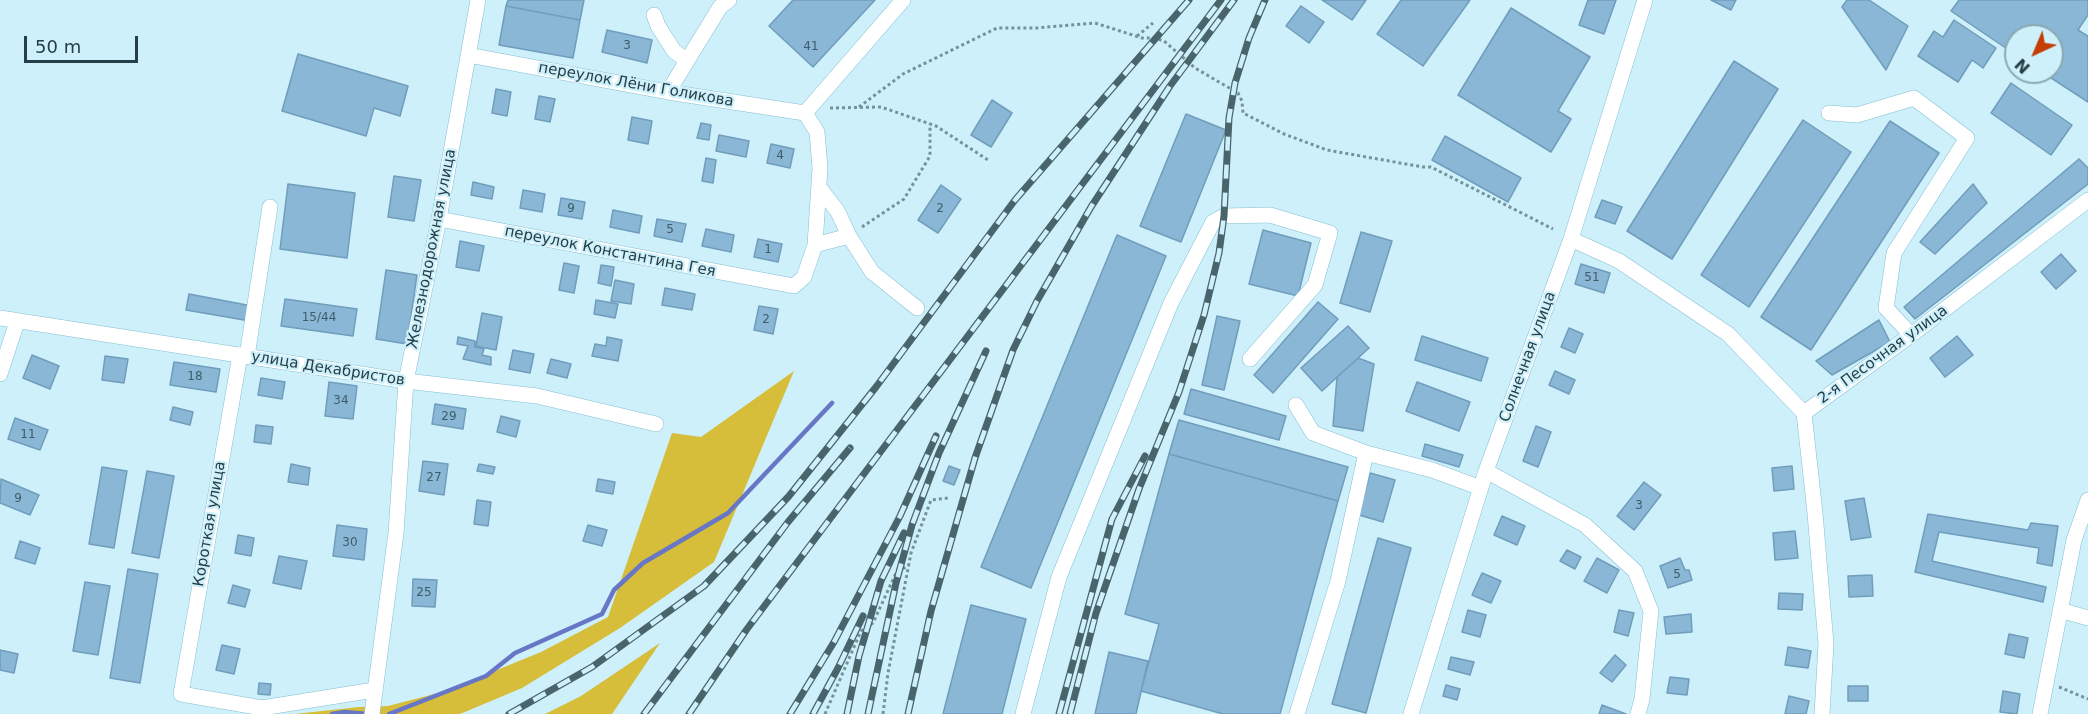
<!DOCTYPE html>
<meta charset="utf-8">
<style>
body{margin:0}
#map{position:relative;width:2088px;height:714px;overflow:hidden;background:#cdf0fb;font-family:"DejaVu Sans",sans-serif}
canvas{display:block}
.north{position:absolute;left:2004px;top:24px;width:60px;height:60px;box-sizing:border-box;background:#cdf0fb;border:2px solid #8aa9b2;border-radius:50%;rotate:224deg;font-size:16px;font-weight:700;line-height:24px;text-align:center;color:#263e45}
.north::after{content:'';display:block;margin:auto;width:21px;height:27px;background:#c43d03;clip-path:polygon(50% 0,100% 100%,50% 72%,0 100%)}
.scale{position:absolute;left:24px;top:36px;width:114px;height:27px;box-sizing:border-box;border:3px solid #263e45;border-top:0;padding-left:8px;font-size:18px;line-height:21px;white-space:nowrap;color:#263e45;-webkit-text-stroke:4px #cdf0fb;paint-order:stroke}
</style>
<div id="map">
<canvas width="2088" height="714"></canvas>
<div class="north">N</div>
<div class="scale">50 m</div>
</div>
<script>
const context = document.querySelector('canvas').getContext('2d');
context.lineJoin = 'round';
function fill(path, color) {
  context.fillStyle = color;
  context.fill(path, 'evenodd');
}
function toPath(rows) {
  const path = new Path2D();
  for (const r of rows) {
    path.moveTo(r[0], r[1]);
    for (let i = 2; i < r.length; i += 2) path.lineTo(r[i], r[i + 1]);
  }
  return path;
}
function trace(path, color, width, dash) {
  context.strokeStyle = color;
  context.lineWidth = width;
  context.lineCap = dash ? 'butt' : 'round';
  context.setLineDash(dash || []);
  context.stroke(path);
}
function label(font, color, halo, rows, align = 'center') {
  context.font = font + ' "DejaVu Sans",sans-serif';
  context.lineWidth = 4.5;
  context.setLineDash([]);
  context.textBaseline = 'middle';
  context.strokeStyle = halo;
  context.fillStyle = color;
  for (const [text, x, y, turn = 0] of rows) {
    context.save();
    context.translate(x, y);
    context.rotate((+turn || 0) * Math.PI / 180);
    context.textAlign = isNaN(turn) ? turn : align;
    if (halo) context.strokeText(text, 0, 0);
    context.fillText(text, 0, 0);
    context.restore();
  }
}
fill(toPath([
 [794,371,714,562,620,628,522,688,460,714,294,714,359,707,388,706,446,691,541,652,608,617,672,433,701,437],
 [660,643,612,714,545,714,581,696]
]), '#d6bd3a');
trace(toPath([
 [332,714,345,712,367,714],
 [389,714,486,676,515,653,602,614,614,590,643,563,728,513,832,403]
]), '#6876c6', 4.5);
const building = toPath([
 [508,0,584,0,580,20,506,6,508,0],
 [793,0,875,0,813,67,769,26,793,0],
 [1322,0,1366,0,1352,20,1322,0],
 [1401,0,1470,0,1423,66,1377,34,1401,0],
 [1588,0,1616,0,1604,34,1579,25,1588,0],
 [1711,0,1736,0,1731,10,1711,0],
 [1847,0,1869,0,1908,26,1886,70,1842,7,1847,0],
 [1959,0,2088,0,2088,15,2078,30,2088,36,2088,102,2042,72,2052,72,2052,36,2016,36,2016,55,1951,11,1959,0],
 [506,6,580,20,573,58,499,45,506,6],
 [1301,6,1324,22,1309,43,1286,26,1301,6],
 [1511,8,1590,57,1558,111,1571,119,1551,152,1458,95,1511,8],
 [1954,20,1996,48,1983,68,1972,60,1958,82,1918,56,1934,31,1943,37,1954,20],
 [607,30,652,40,647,63,602,52,607,30],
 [298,54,408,86,400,116,374,108,366,136,282,111,298,54],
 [1734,61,1778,89,1672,259,1627,231,1734,61],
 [2011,83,2072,125,2051,155,1991,113,2011,83],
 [496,89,511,92,507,116,492,113,496,89],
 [539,96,555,99,550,122,535,119,539,96],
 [992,100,1012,113,991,147,971,135,992,100],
 [1186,114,1226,130,1181,242,1140,226,1186,114],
 [632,117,652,121,648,144,628,140,632,117],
 [1803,120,1851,152,1749,307,1701,275,1803,120],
 [1890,121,1939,153,1811,350,1761,317,1890,121],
 [701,123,711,125,709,140,697,138,701,123],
 [719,135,749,141,746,157,716,151,719,135],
 [1445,136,1521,178,1508,202,1432,160,1445,136],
 [771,144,794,149,790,168,767,163,771,144],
 [706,158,716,160,713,183,702,181,706,158],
 [2079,159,2088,168,2088,184,1915,319,1904,307,2079,159],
 [394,176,421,180,414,221,388,217,394,176],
 [473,182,494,187,492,199,471,195,473,182],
 [288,184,355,193,347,258,280,249,288,184],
 [1973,184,1987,203,1935,254,1920,242,1973,184],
 [941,185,961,199,938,233,918,220,941,185],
 [523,190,545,194,542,212,520,208,523,190],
 [561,198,585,202,582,219,558,215,561,198],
 [1602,200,1622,207,1615,224,1595,217,1602,200],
 [613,210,642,216,639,233,610,227,613,210],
 [657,219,686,224,682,242,654,236,657,219],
 [706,229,734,235,731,252,702,246,706,229],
 [1263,230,1311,243,1298,296,1249,284,1263,230],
 [1361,232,1392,241,1370,312,1340,303,1361,232],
 [1117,235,1166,256,1031,588,981,567,1117,235],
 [758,239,782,244,778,262,754,257,758,239],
 [460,241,484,246,479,271,456,267,460,241],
 [2061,254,2076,271,2056,289,2041,272,2061,254],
 [564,263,579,266,574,293,559,290,564,263],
 [1581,264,1610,273,1604,293,1575,284,1581,264],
 [601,265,614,267,611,286,598,283,601,265],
 [386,270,417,275,407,344,376,339,386,270],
 [615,280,634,284,631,304,611,301,615,280],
 [665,288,695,294,692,310,662,305,665,288],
 [189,294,252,306,250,321,186,310,189,294],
 [285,299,357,309,353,336,281,326,285,299],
 [596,300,618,304,615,318,594,314,596,300],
 [1318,302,1338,319,1273,393,1254,375,1318,302],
 [759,306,778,309,773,334,754,330,759,306],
 [482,313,502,317,496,350,476,346,482,313],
 [1217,316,1240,321,1224,390,1202,385,1217,316],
 [1879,320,1890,342,1832,375,1816,361,1879,320],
 [1348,326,1369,348,1322,391,1301,368,1348,326],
 [1569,328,1583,334,1575,353,1561,347,1569,328],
 [1422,336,1488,358,1481,381,1415,360,1422,336],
 [1957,336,1973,355,1945,377,1930,358,1957,336],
 [458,337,475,341,475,347,484,349,482,355,491,357,491,365,463,359,468,346,457,344,458,337],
 [607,337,622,340,618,361,592,356,595,344,606,346,607,337],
 [513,350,534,354,530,373,509,369,513,350],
 [32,355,59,366,50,389,23,378,32,355],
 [105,356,128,359,124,383,102,380,105,356],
 [1358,358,1374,364,1363,431,1333,426,1337,377,1358,358],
 [551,359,571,364,567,378,547,373,551,359],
 [174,362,220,369,216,392,170,385,174,362],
 [1555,371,1575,380,1569,394,1549,385,1555,371],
 [261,378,285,382,282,399,258,395,261,378],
 [329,382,357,386,353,419,325,416,329,382],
 [1417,382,1470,402,1459,431,1406,411,1417,382],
 [1191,389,1286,416,1279,440,1184,414,1191,389],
 [435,404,466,409,463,429,432,424,435,404],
 [173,407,193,412,190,425,170,420,173,407],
 [501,416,520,421,516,437,497,432,501,416],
 [15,418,48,430,40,450,8,439,15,418],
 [1179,420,1348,467,1338,501,1169,454,1179,420],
 [256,425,273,427,271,444,254,442,256,425],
 [1536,426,1551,432,1538,467,1523,461,1536,426],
 [1425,444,1463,455,1459,467,1422,456,1425,444],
 [1169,454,1338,501,1280,714,1223,714,1141,691,1159,624,1125,614,1169,454],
 [423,461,448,464,444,495,419,491,423,461],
 [291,464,310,468,308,485,288,482,291,464],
 [479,464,495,467,493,474,477,471,479,464],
 [949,466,960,470,954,485,943,481,949,466],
 [1792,466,1794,489,1774,491,1772,468,1792,466],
 [102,467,127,471,114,548,89,544,102,467],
 [147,471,174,476,159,558,132,553,147,471],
 [1370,473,1395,480,1383,522,1359,515,1370,473],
 [1,479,39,495,30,515,0,503,1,479],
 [598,479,615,482,613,494,596,491,598,479],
 [1644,482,1661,495,1634,530,1617,516,1644,482],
 [1864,498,1871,537,1851,540,1845,501,1864,498],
 [477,500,491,502,488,526,474,524,477,500],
 [1928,514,2028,530,2031,523,2058,526,2052,566,2037,563,2039,548,1939,532,1932,561,2046,587,2043,602,1915,572,1928,514],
 [1502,516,1525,526,1517,545,1494,535,1502,516],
 [337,525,367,529,364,560,333,556,337,525],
 [588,525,607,530,602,546,583,541,588,525],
 [1795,531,1798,558,1775,560,1773,533,1795,531],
 [238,535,254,538,251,556,235,553,238,535],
 [1378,538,1411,548,1366,713,1332,704,1378,538],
 [20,541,40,548,35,564,15,558,20,541],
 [1567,550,1581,557,1575,569,1560,561,1567,550],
 [279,556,307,561,301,589,273,583,279,556],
 [1597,558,1619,570,1607,593,1584,581,1597,558],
 [1680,558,1685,570,1689,570,1692,580,1668,588,1660,566,1680,558],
 [128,569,158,574,140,683,110,678,128,569],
 [1482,573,1501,581,1491,603,1472,595,1482,573],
 [1872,575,1873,596,1849,597,1848,576,1872,575],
 [413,579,437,580,435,607,412,606,413,579],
 [85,582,110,586,98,655,73,651,85,582],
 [233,585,250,590,245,607,228,603,233,585],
 [1779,593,1803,594,1802,610,1778,609,1779,593],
 [971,605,1026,619,1002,714,943,714,971,605],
 [1468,610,1486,615,1480,637,1462,632,1468,610],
 [1619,610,1634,613,1628,636,1614,632,1619,610],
 [1691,614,1692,632,1666,634,1664,617,1691,614],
 [2009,634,2028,638,2024,658,2005,654,2009,634],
 [222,645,240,649,234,674,216,670,222,645],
 [1788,647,1811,651,1808,668,1785,665,1788,647],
 [0,650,18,654,14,673,0,670,0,650],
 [1109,652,1148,661,1136,714,1095,714,1109,652],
 [1615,655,1626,665,1612,682,1600,673,1615,655],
 [1451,657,1474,662,1470,675,1448,669,1451,657],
 [1670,677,1689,679,1687,695,1667,693,1670,677],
 [259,683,271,684,270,695,258,694,259,683],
 [1446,685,1460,689,1457,700,1443,696,1446,685],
 [1848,686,1868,686,1868,701,1848,701,1848,686],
 [2003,691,2020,694,2017,714,2000,712,2003,691],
 [1789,696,1809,701,1806,714,1785,714,1789,696],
 [1602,705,1626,714,1599,714,1602,705]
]);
fill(building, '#89b7d5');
trace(building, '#709dbb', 1.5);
const minor = toPath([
 [654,15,658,26,674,51,687,61],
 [468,55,668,92,805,113],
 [668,92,720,7,729,0],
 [805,113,903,0],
 [805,113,817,132,820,168,815,245],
 [1829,113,1857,115,1914,98,1967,138,1894,253,1886,308,1911,335],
 [819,187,838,212,849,236,872,272,917,308],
 [439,219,794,286,804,277,815,245,849,236],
 [1571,239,1619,261,1728,334,1804,413],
 [0,318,406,381,537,396,656,424],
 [240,355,181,694,262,708,374,690],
 [247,356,270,207],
 [0,374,17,322],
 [1296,405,1313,433,1366,453],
 [1804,413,1911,335,2088,200],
 [1804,413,1815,513,1826,644,1822,714],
 [1486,471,1585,525,1635,571,1651,611,1642,699,1638,714],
 [2060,610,2088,618],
 [372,714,396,533,406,381,439,219,478,0],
 [1023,714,1059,577,1171,303,1213,222,1224,216,1270,215,1330,233,1315,285,1250,359],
 [1297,714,1338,581,1366,453,1432,470,1481,488],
 [1411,714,1486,471,1571,239,1645,0],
 [2040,714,2074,540,2088,500]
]);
trace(minor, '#84bfd0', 16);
trace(toPath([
 [1137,36,1153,23],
 [859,107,903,74,997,28,1037,28,1095,23,1142,38,1154,38,1164,41,1195,68,1238,93,1242,101,1243,113,1284,134,1327,150,1423,167,1431,167,1553,229],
 [830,108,881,107,936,126,988,160],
 [862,227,904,199,930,156,930,124],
 [2059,687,2088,699],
 [825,714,861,631,873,623,896,573,909,565],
 [883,714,888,673,911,553,931,500,948,498]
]), '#74929a', 3, [3, 3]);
trace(minor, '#fff', 15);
const rail = toPath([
 [509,714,592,667,704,586,789,496,876,387,1015,200,1189,0],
 [644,714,788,522,850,448],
 [689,714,747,629,1221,0],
 [790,714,834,642,900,516,936,436],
 [813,714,838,668,863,616],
 [847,714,859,656,881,581,904,533],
 [868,714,896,583,912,525,939,453,986,351],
 [908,714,931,611,975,458,1013,350,1037,301,1091,207,1170,86,1234,0],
 [1059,714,1112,519,1145,456],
 [1070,714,1096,613,1139,489,1179,392,1204,315,1219,253,1224,216,1229,118,1235,83,1249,38,1265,0]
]);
trace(rail, '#4a646c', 7);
trace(rail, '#cdf0fb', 4.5, [14]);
label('12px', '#3f5c69', null, [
 ["3",627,46],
 ["41",811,47],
 ["4",780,156],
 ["9",571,209],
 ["2",940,209],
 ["5",670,230],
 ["1",768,250],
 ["51",1592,278],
 ["15/44",319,318],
 ["2",766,320],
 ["18",195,377],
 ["34",341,401],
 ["29",449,417],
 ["11",28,435],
 ["27",434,478],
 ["9",18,499],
 ["3",1639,506],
 ["30",350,543],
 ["5",1677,575],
 ["25",424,593]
]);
label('15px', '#263e45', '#cdf0fb', [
 ["переулок Лёни Голикова",636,85,10],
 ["Железнодорожная улица",432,249,-79],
 ["переулок Константина Гея",610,252,11],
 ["2-я Песочная улица",1883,355,-36],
 ["Солнечная улица",1528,357,-70],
 ["улица Декабристов",328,369,9],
 ["Короткая улица",210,524,-80]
]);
</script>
